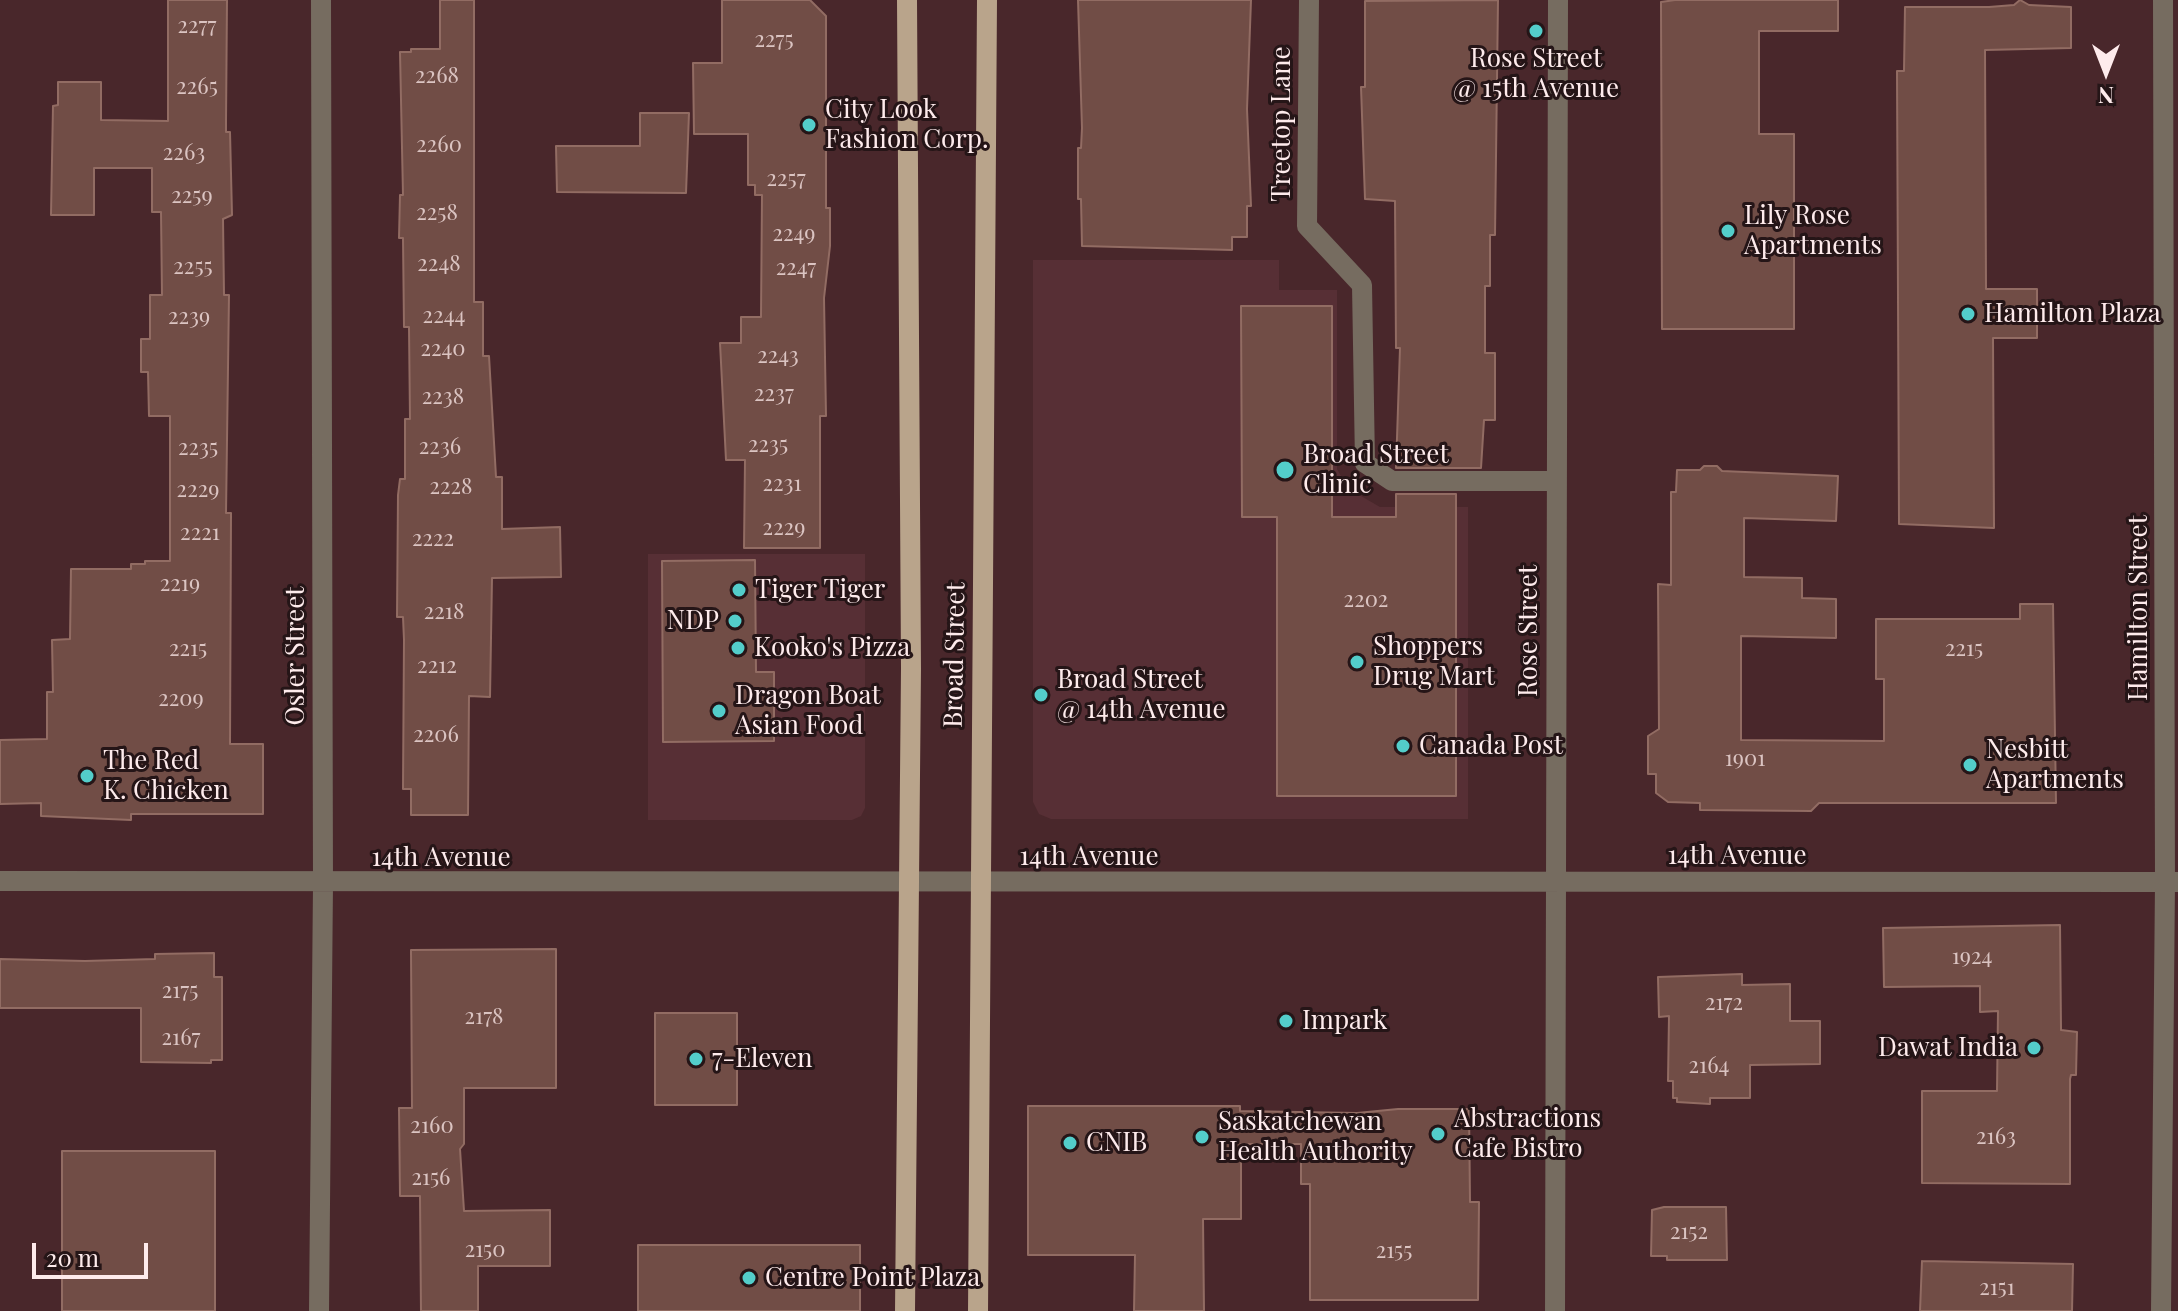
<!DOCTYPE html>
<style>
body{margin:0}
#map{position:relative;width:2178px;height:1311px;overflow:hidden;background:#49272b;font-family:"Playfair Display",serif}
canvas{display:block}
.north{position:absolute;left:2066px;top:32px;width:80px;height:80px;-webkit-text-stroke:6px #251517;paint-order:stroke;rotate:180deg;font-size:22px;font-weight:700;line-height:32px;text-align:center;color:#feebec}
.north::after{content:'';display:block;margin:auto;width:28px;height:36px;background:#feebec;clip-path:polygon(50% 0,100% 100%,50% 72%,0 100%)}
.scale{position:absolute;left:32px;top:1243px;width:116px;height:36px;box-sizing:border-box;border:4px solid #feebec;border-top:0;padding-left:10px;font-size:24px;line-height:28px;white-space:nowrap;color:#feebec;-webkit-text-stroke:6px #251517;paint-order:stroke}
</style>
<div id="map">
<canvas width="2178" height="1311"></canvas>
<div class="north">N</div>
<div class="scale">20 m</div>
</div>
<script>
const context = document.querySelector('canvas').getContext('2d');
context.lineJoin = 'round';
function fill(path, color) {
  context.fillStyle = color;
  context.fill(path, 'evenodd');
}
function toPath(rows) {
  const path = new Path2D();
  for (const r of rows) {
    path.moveTo(r[0], r[1]);
    for (let i = 2; i < r.length; i += 2) path.lineTo(r[i], r[i + 1]);
  }
  return path;
}
function trace(path, color, width, dash) {
  context.strokeStyle = color;
  context.lineWidth = width;
  context.lineCap = dash ? 'butt' : 'round';
  context.setLineDash(dash || []);
  context.stroke(path);
}
function label(font, color, halo, rows, align = 'center') {
  context.font = font + ' "Playfair Display",serif';
  context.lineWidth = 6;
  context.setLineDash([]);
  context.textBaseline = 'middle';
  context.strokeStyle = halo;
  context.fillStyle = color;
  for (const [text, x, y, turn = 0] of rows) {
    context.save();
    context.translate(x, y);
    context.rotate((+turn || 0) * Math.PI / 180);
    context.textAlign = isNaN(turn) ? turn : align;
    if (halo) context.strokeText(text, 0, 0);
    context.fillText(text, 0, 0);
    context.restore();
  }
}
fill(toPath([
 [1033,260,1279,260,1279,290,1337,290,1337,469,1344,481,1354,492,1380,507,1468,507,1468,819,1051,819,1039,814,1033,802],
 [648,554,865,554,865,808,861,816,852,820,648,820]
]), '#572f35');
const building = toPath([
 [168,0,227,0,226,121,226,132,230,132,232,215,223,219,224,295,229,295,226,513,231,513,230,744,263,744,263,814,131,814,131,820,41,816,41,803,0,804,0,740,47,739,47,692,53,692,52,640,70,639,71,569,131,569,131,564,145,564,145,561,170,561,170,416,149,416,148,372,141,372,141,339,150,339,150,295,162,295,161,212,152,212,152,168,94,168,94,215,51,215,53,106,58,105,58,82,101,82,101,120,168,121,168,0],
 [440,0,474,0,474,302,483,302,483,356,489,356,496,477,502,477,502,529,560,527,561,577,492,578,490,697,469,696,468,815,411,815,411,789,403,789,404,640,403,617,397,617,398,495,400,479,405,479,405,419,410,419,409,327,404,327,403,238,399,238,400,195,403,195,400,52,411,52,411,49,440,49,440,0],
 [722,0,810,0,826,16,826,208,830,208,830,246,824,298,826,416,820,416,820,548,744,548,745,460,726,460,720,343,741,343,741,317,761,317,762,195,755,195,755,185,748,185,748,134,694,134,693,63,722,63,722,0],
 [1078,0,1251,0,1247,109,1251,206,1247,206,1247,237,1232,237,1232,250,1082,246,1081,199,1078,199,1078,148,1081,148,1082,128,1078,0],
 [1498,0,1495,235,1490,235,1490,286,1485,286,1485,353,1495,353,1495,420,1484,420,1481,468,1396,468,1400,348,1396,348,1395,201,1365,199,1361,87,1365,87,1365,1,1498,0],
 [1675,0,1838,0,1838,31,1759,31,1759,134,1794,134,1794,329,1662,329,1661,2,1675,0],
 [2020,0,2029,5,2071,7,2071,48,1985,50,1986,289,2037,289,2037,338,1993,338,1994,528,1899,524,1897,71,1904,71,1905,7,1989,7,2014,5,2020,0],
 [640,113,689,113,686,193,557,192,556,146,640,146,640,113],
 [1241,306,1332,306,1332,517,1396,517,1396,494,1456,494,1456,796,1277,796,1277,517,1242,517,1241,306],
 [1704,466,1717,466,1722,471,1838,476,1836,521,1744,518,1744,577,1802,578,1802,598,1836,599,1836,638,1741,636,1741,740,1884,741,1884,679,1876,679,1876,619,2020,619,2020,604,2053,604,2056,803,1819,803,1811,811,1700,810,1700,803,1668,802,1656,793,1656,774,1648,774,1648,736,1659,729,1658,584,1671,585,1671,492,1676,492,1677,470,1700,470,1704,466],
 [755,560,756,672,774,672,774,741,663,742,662,561,755,560],
 [2060,925,2061,1030,2077,1032,2076,1075,2071,1075,2070,1079,2070,1184,1922,1183,1922,1091,1997,1091,1998,1011,1980,1012,1980,986,1884,987,1883,928,2060,925],
 [556,949,556,1088,464,1088,464,1144,460,1149,464,1211,550,1210,550,1266,478,1266,478,1311,421,1311,420,1196,400,1196,399,1108,412,1108,411,950,556,949],
 [214,953,214,977,222,977,222,1060,211,1060,211,1063,141,1062,141,1008,0,1008,0,959,85,961,155,959,155,954,214,953],
 [1742,974,1742,985,1790,984,1790,1021,1820,1021,1820,1064,1750,1065,1750,1098,1710,1098,1710,1104,1677,1102,1677,1098,1673,1098,1673,1081,1668,1081,1669,1016,1659,1017,1658,977,1742,974],
 [655,1013,737,1013,737,1105,655,1105,655,1013],
 [1028,1106,1240,1106,1240,1111,1357,1113,1398,1109,1469,1109,1470,1202,1479,1202,1478,1300,1310,1300,1310,1184,1301,1184,1301,1144,1241,1144,1241,1219,1203,1219,1204,1311,1134,1311,1135,1255,1028,1255,1028,1106],
 [62,1151,215,1151,215,1311,62,1311,62,1151],
 [1664,1207,1726,1207,1727,1260,1667,1260,1667,1256,1651,1256,1652,1210,1664,1207],
 [638,1245,860,1245,860,1311,638,1311,638,1245],
 [1922,1261,2073,1264,2072,1311,1920,1311,1922,1261]
]);
fill(building, '#714d46');
trace(building, '#926c63', 2);
trace(toPath([
 [1309,0,1307,226,1362,285,1365,463,1392,481,1555,481],
 [0,881,2178,882],
 [319,1311,323,884,321,0],
 [1555,1311,1558,0],
 [2161,1311,2165,882,2163,0]
]), '#766c60', 20);
trace(toPath([
 [905,1311,911,668,907,0],
 [978,1311,987,0]
]), '#b9a48b', 20);
for (const [x, y, r, color] of [
 [1536,31,8,"#53cdca"],
 [809,125,8,"#53cdca"],
 [1728,231,8,"#53cdca"],
 [1968,314,8,"#53cdca"],
 [1285,470,10,"#53cdca"],
 [739,590,8,"#53cdca"],
 [735,621,8,"#53cdca"],
 [738,648,8,"#53cdca"],
 [1357,662,8,"#53cdca"],
 [1041,695,8,"#53cdca"],
 [719,711,8,"#53cdca"],
 [1403,746,8,"#53cdca"],
 [1970,765,8,"#53cdca"],
 [87,776,8,"#53cdca"],
 [1286,1021,8,"#53cdca"],
 [2034,1048,8,"#53cdca"],
 [696,1059,8,"#53cdca"],
 [1438,1134,8,"#53cdca"],
 [1202,1137,8,"#53cdca"],
 [1070,1143,8,"#53cdca"],
 [749,1278,8,"#53cdca"]
]) {
  const dot = new Path2D();
  dot.arc(x, y, r, 0, 2 * Math.PI);
  context.fillStyle = color;
  context.fill(dot);
  trace(dot, '#251517', 3);
}
label('22px', '#dbc4c2', null, [
 ["2277",197,26],
 ["2275",774,40],
 ["2268",437,76],
 ["2265",197,87],
 ["2260",439,145],
 ["2263",184,153],
 ["2257",786,179],
 ["2259",192,196],
 ["2258",437,213],
 ["2249",794,234],
 ["2248",439,264],
 ["2255",193,267],
 ["2247",796,268],
 ["2244",444,316],
 ["2239",189,317],
 ["2240",443,349],
 ["2243",778,356],
 ["2237",774,394],
 ["2238",443,397],
 ["2235",768,445],
 ["2236",440,447],
 ["2235",198,448],
 ["2231",782,484],
 ["2228",451,487],
 ["2229",198,490],
 ["2229",784,528],
 ["2221",200,533],
 ["2222",433,539],
 ["2219",180,584],
 ["2202",1366,600],
 ["2218",444,612],
 ["2215",188,649],
 ["2215",1964,649],
 ["2212",437,666],
 ["2209",181,699],
 ["2206",436,735],
 ["1901",1745,759],
 ["1924",1972,957],
 ["2175",180,991],
 ["2172",1724,1003],
 ["2178",484,1017],
 ["2167",181,1038],
 ["2164",1709,1066],
 ["2160",432,1126],
 ["2163",1996,1137],
 ["2156",431,1178],
 ["2152",1689,1232],
 ["2150",485,1250],
 ["2155",1394,1251],
 ["2151",1997,1288]
]);
label('26px', '#feebec', '#251517', [
 ["Rose Street",1536,59,"center"],
 ["@ 15th Avenue",1536,89,"center"],
 ["City Look",825,110],
 ["Fashion Corp.",825,140],
 ["Lily Rose",1744,216],
 ["Apartments",1744,246],
 ["Hamilton Plaza",1984,314],
 ["Broad Street",1303,455],
 ["Clinic",1303,485],
 ["Tiger Tiger",755,590],
 ["NDP",719,621,"right"],
 ["Shoppers",1373,647],
 ["Drug Mart",1373,677],
 ["Kooko's Pizza",754,648],
 ["Broad Street",1057,680],
 ["@ 14th Avenue",1057,710],
 ["Dragon Boat",735,696],
 ["Asian Food",735,726],
 ["Canada Post",1419,746],
 ["Nesbitt",1986,750],
 ["Apartments",1986,780],
 ["The Red",103,761],
 ["K. Chicken",103,791],
 ["Impark",1302,1021],
 ["Dawat India",2018,1048,"right"],
 ["7-Eleven",712,1059],
 ["Abstractions",1454,1119],
 ["Cafe Bistro",1454,1149],
 ["Saskatchewan",1218,1122],
 ["Health Authority",1218,1152],
 ["CNIB",1086,1143],
 ["Centre Point Plaza",765,1278]
], 'left');
label('26px', '#feebec', '#251517', [
 ["Treetop Lane",1282,124,-90],
 ["Hamilton Street",2139,608,-90],
 ["Rose Street",1529,631,-90],
 ["Broad Street",955,655,-89],
 ["Osler Street",296,656,-90],
 ["14th Avenue",1737,856],
 ["14th Avenue",1089,857],
 ["14th Avenue",441,858]
]);
</script>
